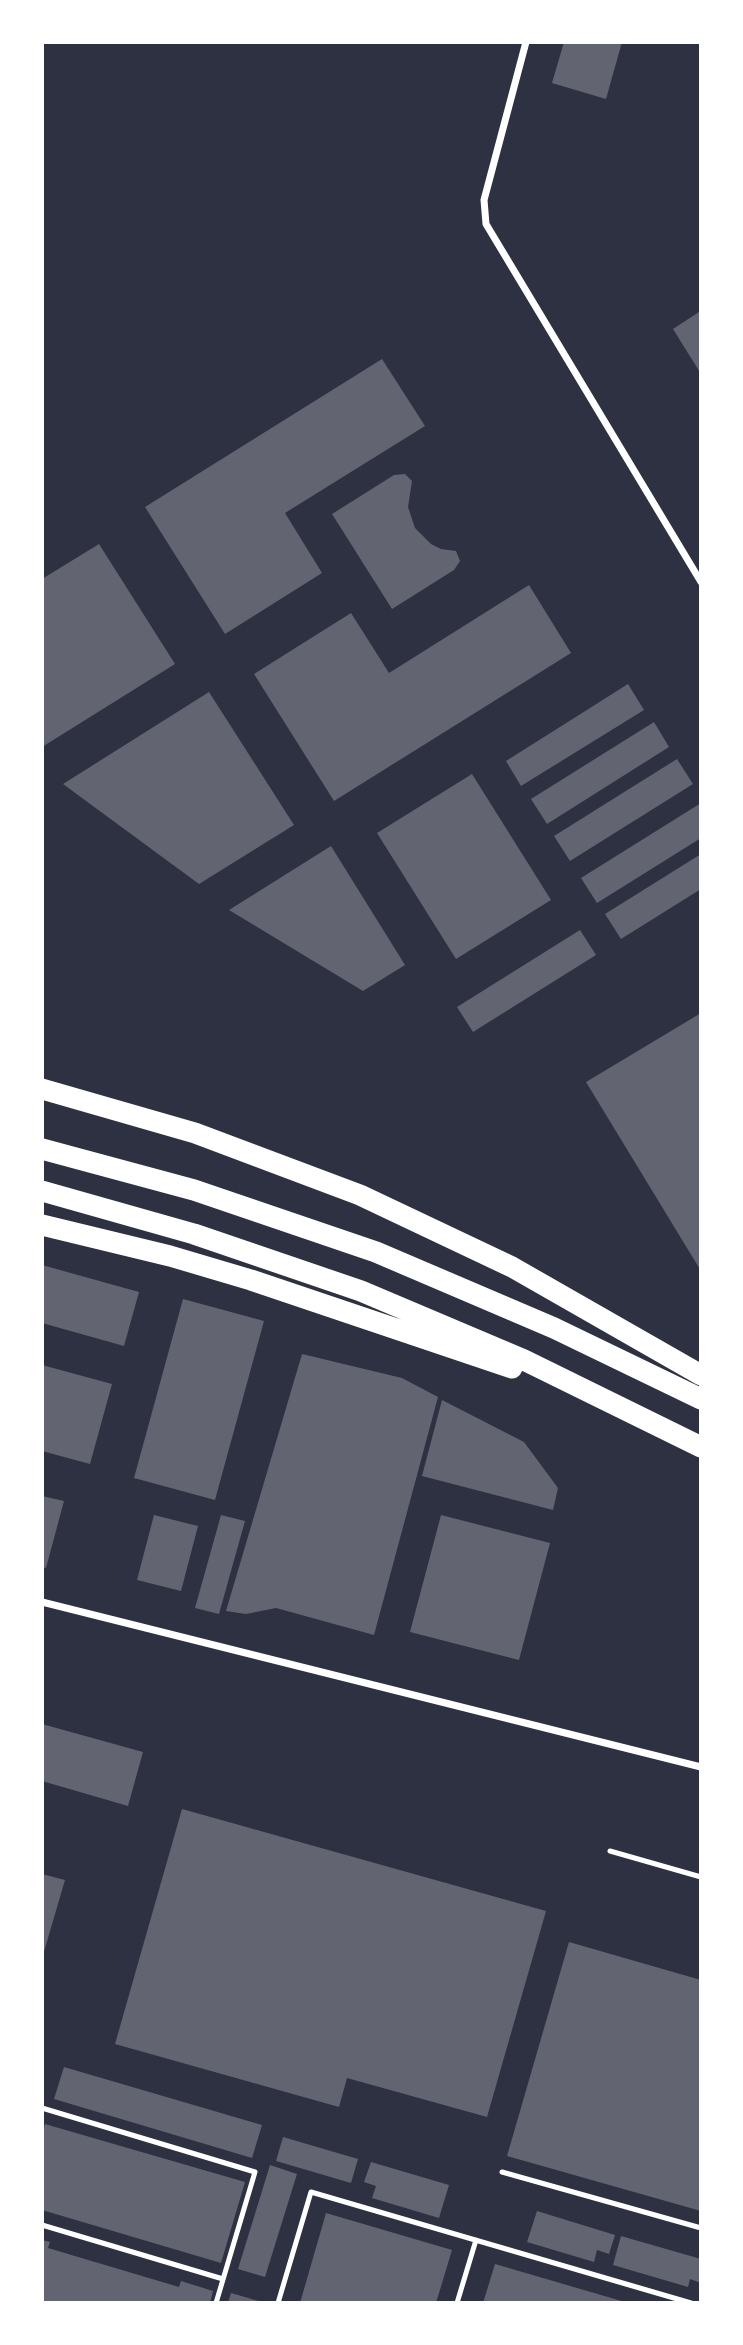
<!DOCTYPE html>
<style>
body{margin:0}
#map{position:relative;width:743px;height:2345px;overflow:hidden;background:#2d3142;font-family:"IBM Plex Sans",sans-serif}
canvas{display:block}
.frame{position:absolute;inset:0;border:44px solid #fff;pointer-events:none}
</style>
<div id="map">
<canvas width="743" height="2345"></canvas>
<div class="frame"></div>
</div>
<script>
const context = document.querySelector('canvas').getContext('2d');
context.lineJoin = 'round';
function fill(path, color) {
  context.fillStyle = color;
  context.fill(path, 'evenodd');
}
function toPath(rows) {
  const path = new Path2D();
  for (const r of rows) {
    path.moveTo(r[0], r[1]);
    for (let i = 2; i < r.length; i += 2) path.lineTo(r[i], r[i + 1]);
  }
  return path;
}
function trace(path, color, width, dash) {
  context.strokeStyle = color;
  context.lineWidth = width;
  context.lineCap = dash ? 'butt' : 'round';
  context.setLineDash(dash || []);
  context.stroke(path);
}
fill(toPath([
 [564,42,622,42,606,99,552,83],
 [699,312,701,316,701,374,673,329],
 [382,359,425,426,285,513,322,573,225,634,145,507],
 [405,474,412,481,408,507,415,528,431,544,441,549,456,551,460,561,454,570,392,609,332,514,394,475],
 [99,544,175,664,42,747,42,579],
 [529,585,571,653,334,801,254,674,351,613,389,673],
 [628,684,644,710,521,786,506,761],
 [209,692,294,825,199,884,63,784],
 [654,722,669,747,547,824,531,799],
 [677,759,693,784,570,861,554,836],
 [472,774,551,900,456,959,377,833],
 [701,803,701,838,597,903,581,878],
 [331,846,405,965,363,991,229,910],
 [701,854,701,889,621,939,605,914],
 [580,930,596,955,473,1032,457,1007],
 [701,1013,701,1271,586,1082],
 [42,1265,139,1292,124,1346,42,1323],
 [183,1299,264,1321,215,1500,134,1478],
 [302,1354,402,1378,438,1397,374,1635,276,1608,246,1614,226,1611],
 [42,1365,112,1384,90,1464,42,1451],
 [442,1400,524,1442,558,1488,553,1510,422,1476],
 [42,1496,64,1501,46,1568,42,1567],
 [154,1515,198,1526,181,1591,137,1580],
 [221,1515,245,1521,219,1614,195,1608],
 [441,1515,550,1543,519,1660,410,1632],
 [42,1724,143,1752,128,1806,42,1781],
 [182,1809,546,1911,487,2117,347,2078,339,2107,115,2044],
 [42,1874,65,1880,43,1955,42,1955],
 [569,1942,701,1980,701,2211,507,2156],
 [64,2067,262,2125,252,2158,54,2099],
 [45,2124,245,2182,221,2263,42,2210,42,2133],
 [283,2137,358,2159,351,2183,276,2161],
 [371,2162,449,2185,439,2218,372,2198,376,2186,364,2182],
 [270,2165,297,2174,265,2277,238,2269],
 [537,2211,615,2235,609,2254,597,2250,594,2262,527,2242],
 [326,2213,452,2250,436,2303,300,2303],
 [621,2236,701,2259,701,2283,690,2279,688,2287,613,2265],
 [42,2240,50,2242,48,2248,179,2287,181,2281,213,2291,210,2303,42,2303],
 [495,2264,625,2302,625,2303,483,2303],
 [231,2293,262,2302,262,2303,228,2303]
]), '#626471');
trace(toPath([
 [610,1851,701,1877],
 [42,2108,255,2172,216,2303],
 [502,2172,701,2228],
 [42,2225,223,2279],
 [278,2303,311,2192,691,2303],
 [457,2303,476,2240]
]), '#fff', 5);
trace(toPath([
 [526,42,484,200,486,224,701,582],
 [42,1602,701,1767]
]), '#fff', 7);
trace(toPath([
 [42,1089,195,1133,360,1195,512,1267,701,1375],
 [42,1149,194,1190,376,1252,554,1328,701,1399],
 [42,1191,194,1234,361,1291,524,1360,701,1447],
 [42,1225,170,1256,251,1280,512,1368]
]), '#fff', 21);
</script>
